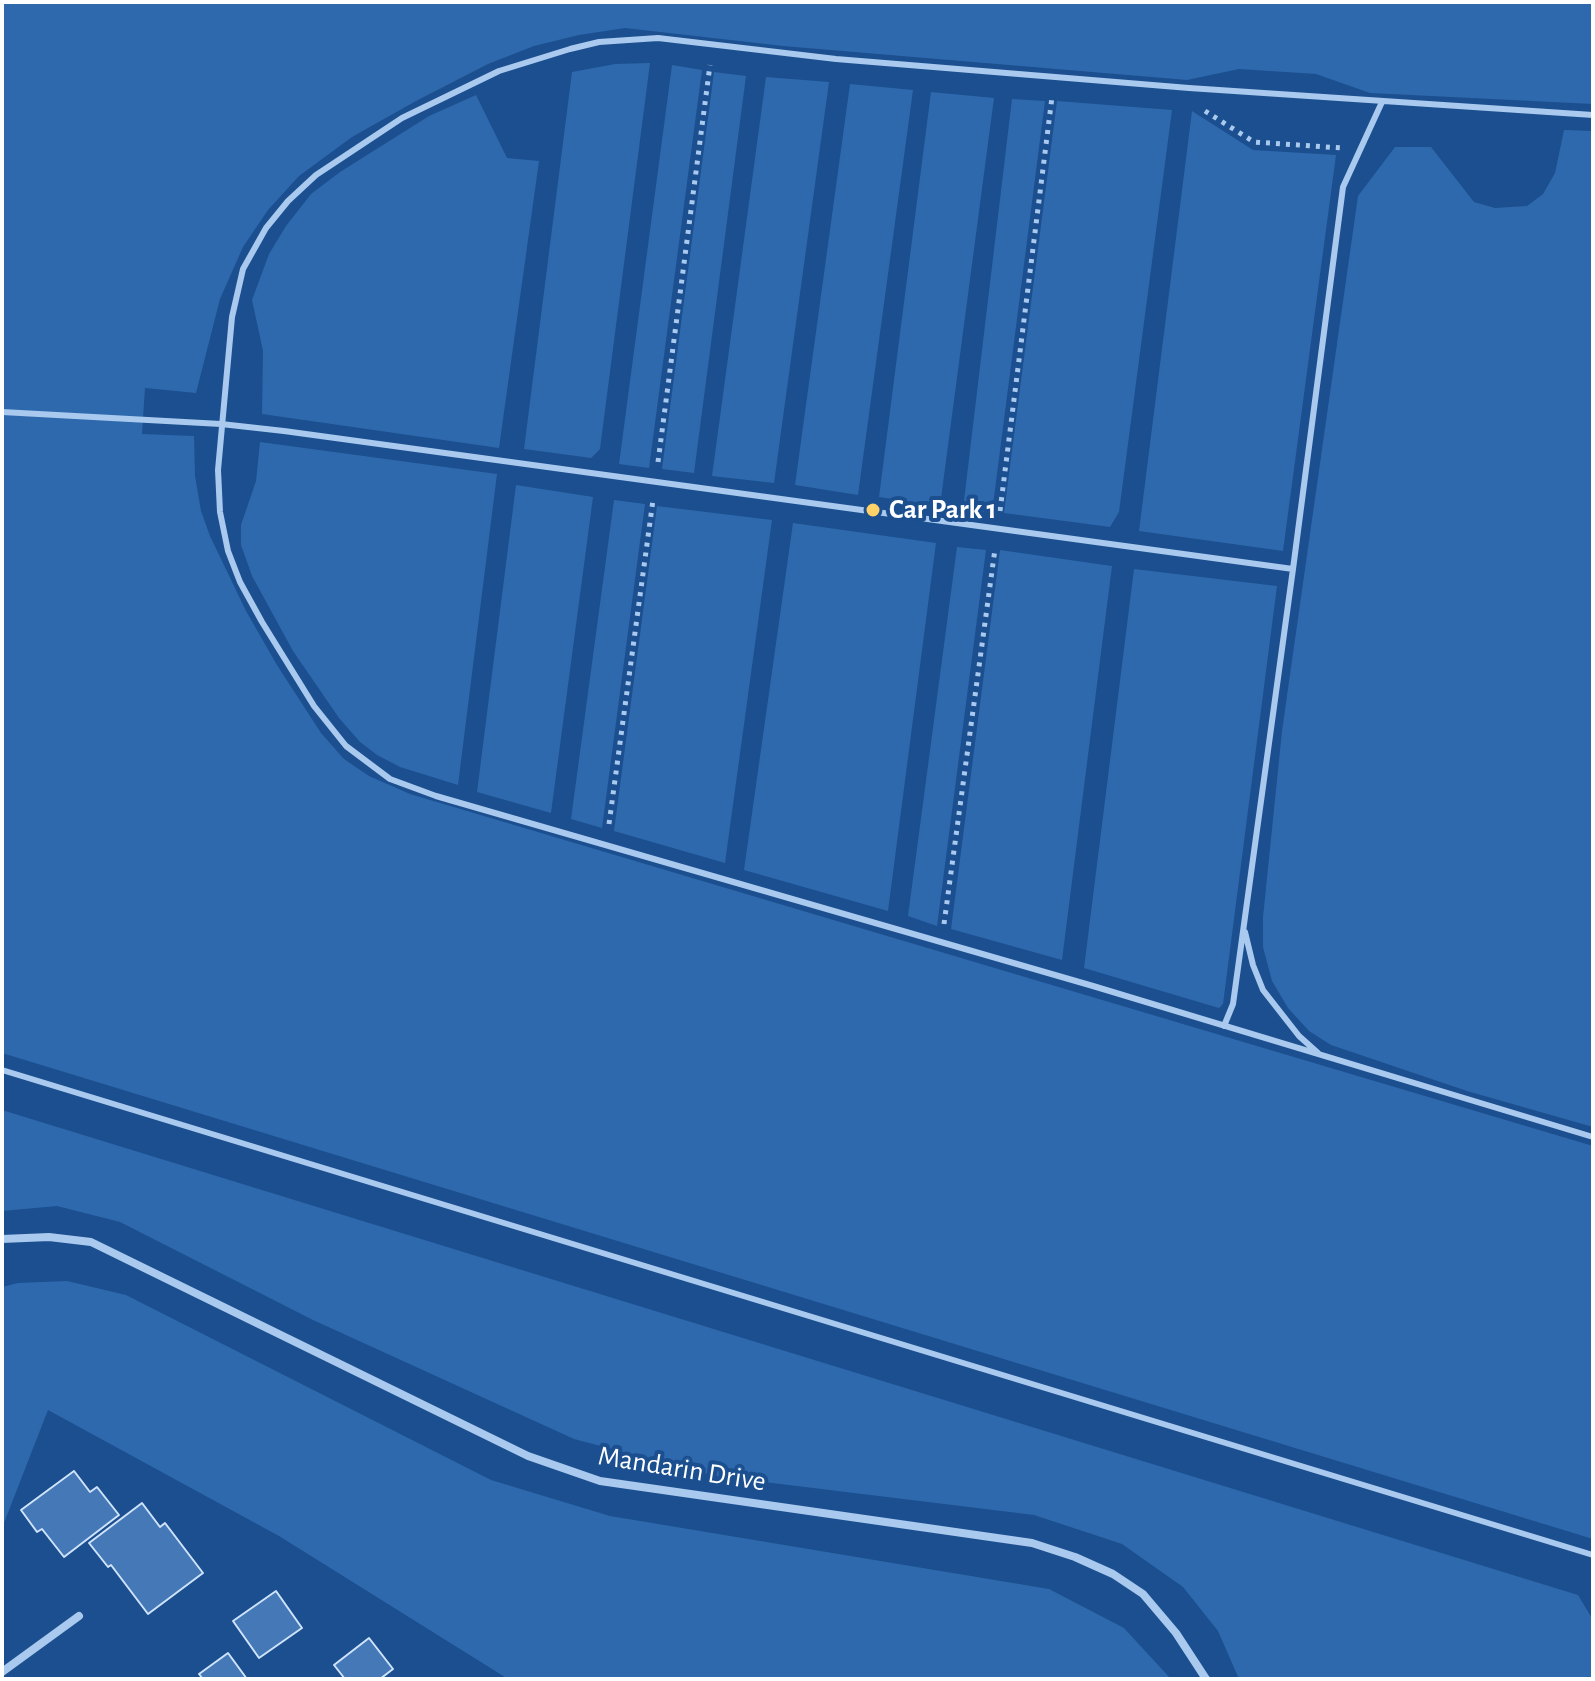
<!DOCTYPE html>
<style>
body{margin:0}
#map{position:relative;width:1595px;height:1681px;overflow:hidden;background:#1b4f8f;font-family:"Alegreya Sans",sans-serif}
canvas{display:block}
.frame{position:absolute;inset:0;border:4px solid #fff;pointer-events:none}
</style>
<div id="map">
<canvas width="1595" height="1681"></canvas>
<div class="frame"></div>
</div>
<script>
const context = document.querySelector('canvas').getContext('2d');
context.lineJoin = 'round';
function fill(path, color) {
  context.fillStyle = color;
  context.fill(path, 'evenodd');
}
function toPath(rows) {
  const path = new Path2D();
  for (const r of rows) {
    path.moveTo(r[0], r[1]);
    for (let i = 2; i < r.length; i += 2) path.lineTo(r[i], r[i + 1]);
  }
  return path;
}
function trace(path, color, width, dash) {
  context.strokeStyle = color;
  context.lineWidth = width;
  context.lineCap = dash ? 'butt' : 'round';
  context.setLineDash(dash || []);
  context.stroke(path);
}
function label(font, color, halo, rows, align = 'center') {
  context.font = font + ' "Alegreya Sans",sans-serif';
  context.lineWidth = 8;
  context.setLineDash([]);
  context.textBaseline = 'middle';
  context.strokeStyle = halo;
  context.fillStyle = color;
  for (const [text, x, y, turn = 0] of rows) {
    context.save();
    context.translate(x, y);
    context.rotate((+turn || 0) * Math.PI / 180);
    context.textAlign = isNaN(turn) ? turn : align;
    if (halo) context.strokeText(text, 0, 0);
    context.fillText(text, 0, 0);
    context.restore();
  }
}
fill(toPath([
 [3,2,1593,2,1593,104,1370,93,1316,74,1239,69,1187,80,783,46,625,28,579,35,534,46,488,64,416,101,352,137,299,176,268,210,243,247,220,299,196,393,145,388,142,434,194,436,195,476,201,511,210,536,246,611,277,665,321,733,344,759,369,776,410,794,1593,1146,1593,1539,2,1053],
 [650,63,600,449,591,458,524,449,572,72,615,64],
 [672,65,702,70,649,468,619,464],
 [714,72,746,76,694,473,662,469],
 [766,77,829,82,774,483,712,476],
 [850,84,913,90,858,495,795,485],
 [931,92,994,98,940,506,879,497],
 [476,95,507,158,539,161,499,448,262,414,263,351,252,300,269,254,286,226,311,194,340,172,429,116],
 [1012,99,1045,101,992,513,963,509],
 [1057,101,1172,110,1119,512,1110,527,1004,513],
 [1192,111,1253,150,1336,155,1283,551,1139,531],
 [1564,130,1593,131,1593,1127,1467,1091,1331,1045,1309,1031,1288,1008,1272,981,1263,947,1263,917,1282,731,1358,196,1395,147,1431,147,1474,202,1495,208,1527,206,1543,194,1555,173],
 [260,442,497,474,458,785,400,767,377,755,360,742,339,718,293,651,252,576,241,545,241,525,256,481],
 [516,485,593,497,551,813,477,792],
 [614,500,645,504,602,828,571,819],
 [657,506,772,520,725,863,614,831],
 [793,523,936,543,888,911,744,870],
 [957,547,986,550,937,926,908,916],
 [1000,550,1112,566,1062,960,951,929],
 [1134,569,1277,586,1223,1004,1219,1008,1084,968],
 [2,1110,1578,1595,1593,1620,1593,1679,1239,1679,1218,1631,1183,1587,1122,1544,1034,1515,715,1476,574,1439,313,1320,120,1222,57,1206,2,1211],
 [67,1281,126,1295,491,1480,610,1516,1049,1589,1124,1628,1171,1679,508,1679,279,1536,48,1410,2,1528,2,1287,18,1283]
]), '#2e69ad');
const building = toPath([
 [74,1471,90,1492,97,1487,119,1515,64,1557,42,1529,37,1532,21,1510,74,1471],
 [142,1503,160,1527,165,1523,203,1573,148,1614,111,1565,108,1567,89,1543,142,1503],
 [276,1591,302,1628,259,1658,233,1621,276,1591],
 [369,1638,393,1669,380,1679,345,1679,334,1665,369,1638],
 [228,1653,247,1679,203,1679,199,1674,228,1653]
]);
fill(building, '#4478b7');
trace(building, '#cfe3fa', 2);
trace(toPath([
 [1205,111,1254,142,1342,148],
 [658,462,710,65],
 [1000,511,1052,97],
 [609,824,653,500],
 [944,924,995,549]
]), '#a9c9ee', 5, [4, 6]);
trace(toPath([
 [1593,115,1189,88,836,59,658,38,599,42,570,49,499,71,402,118,316,175,288,201,266,228,243,269,232,317,218,470,220,512,228,551,240,582,262,622,314,706,346,746,390,779,436,796,1093,986,1593,1137],
 [2,412,221,424,284,431,1293,569,1343,187,1382,102],
 [1245,932,1253,965,1263,990,1299,1036,1318,1053],
 [1224,1026,1233,1004,1293,569],
 [2,1070,1593,1555]
]), '#a9c9ee', 6);
trace(toPath([
 [2,1239,49,1237,91,1242,528,1456,600,1481,1032,1543,1075,1557,1113,1574,1143,1594,1176,1633,1206,1679],
 [2,1672,79,1616]
]), '#a9c9ee', 8);
for (const [x, y, r, color] of [
 [873,510,8,"#ffd166"]
]) {
  const dot = new Path2D();
  dot.arc(x, y, r, 0, 2 * Math.PI);
  context.fillStyle = color;
  context.fill(dot);
  trace(dot, '#1b4f8f', 3);
}
label('bold 28px', '#fff', '#1b4f8f', [
 ["Car Park 1",889,510]
], 'left');
label('28px', '#fff', '#1b4f8f', [
 ["Mandarin Drive",682,1469,9]
]);
</script>
